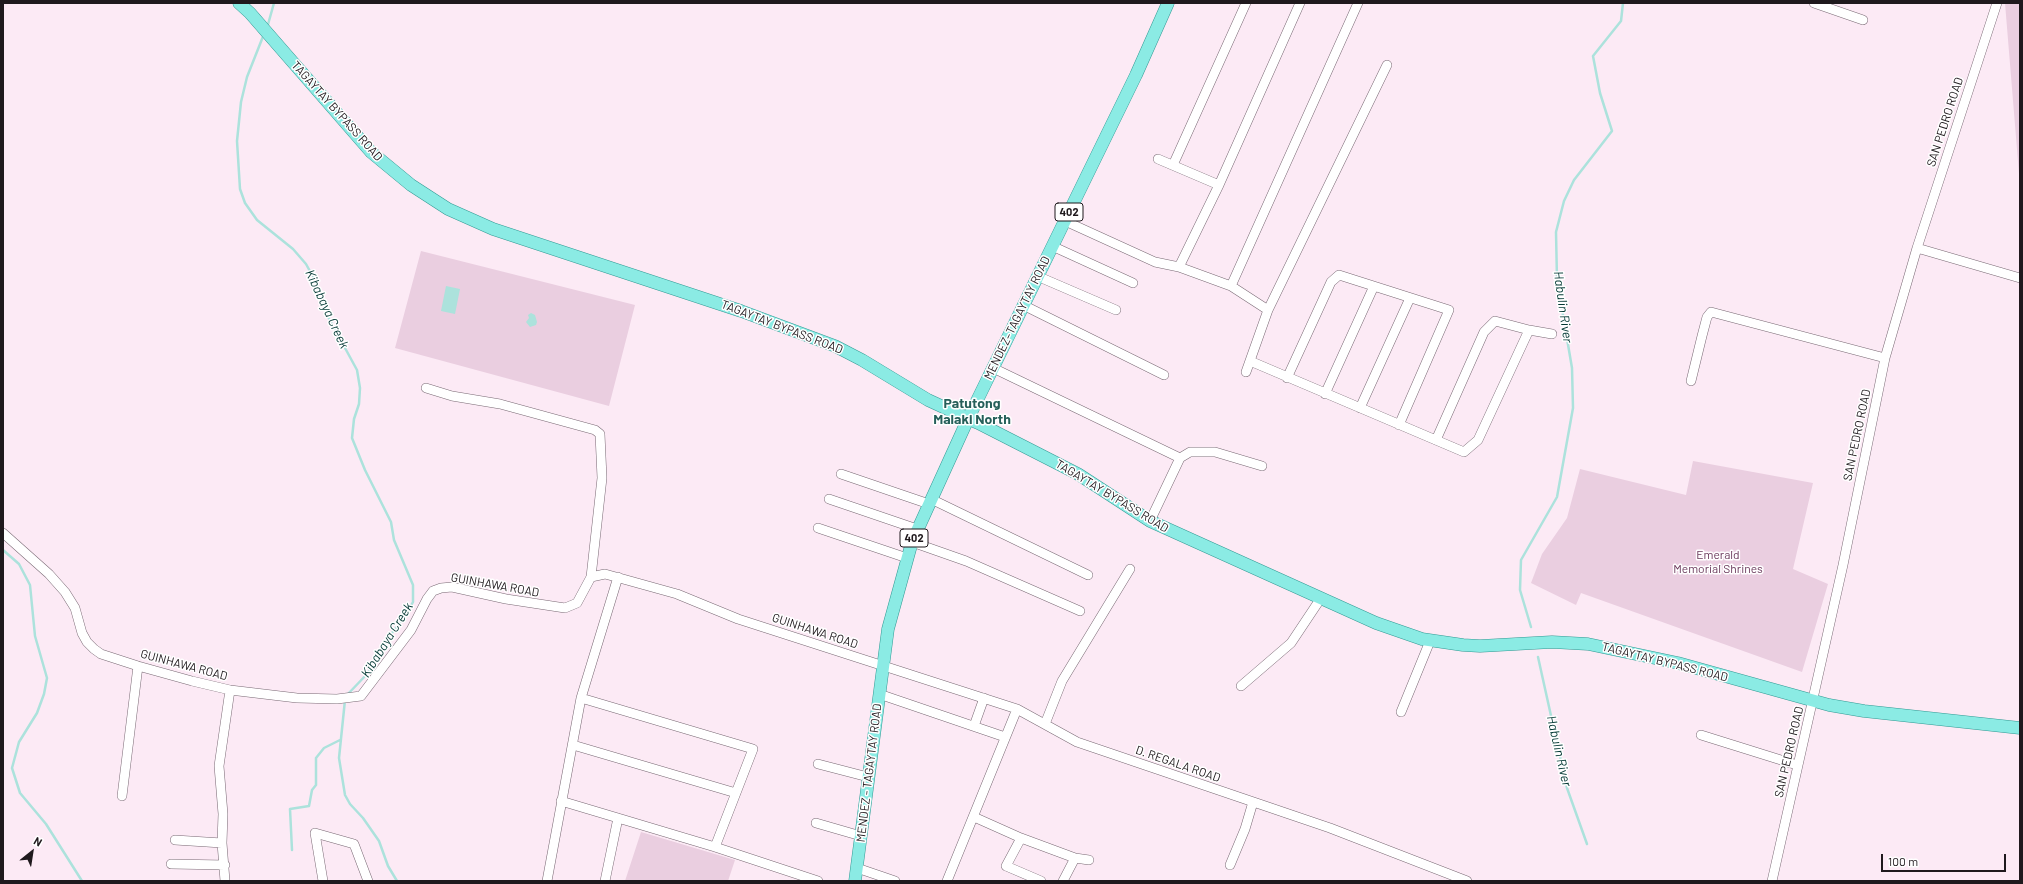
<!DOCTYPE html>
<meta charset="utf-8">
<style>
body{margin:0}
#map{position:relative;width:2023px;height:884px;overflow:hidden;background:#fceaf5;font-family:Barlow,sans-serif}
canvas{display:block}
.frame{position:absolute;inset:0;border:4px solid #1f191d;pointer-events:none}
.north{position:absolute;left:12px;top:832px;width:40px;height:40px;-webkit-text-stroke:3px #fff;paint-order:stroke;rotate:30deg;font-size:11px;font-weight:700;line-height:16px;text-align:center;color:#1f191d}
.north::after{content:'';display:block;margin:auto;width:14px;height:18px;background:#1f191d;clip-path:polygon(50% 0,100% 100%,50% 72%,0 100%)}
.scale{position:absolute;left:1881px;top:854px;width:125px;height:18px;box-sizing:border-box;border:2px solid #1f191d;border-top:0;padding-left:5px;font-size:12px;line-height:14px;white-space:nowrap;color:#1f191d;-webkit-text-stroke:3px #fff;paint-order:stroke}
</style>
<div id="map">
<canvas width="2023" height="884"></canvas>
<div class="frame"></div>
<div class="north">N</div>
<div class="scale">100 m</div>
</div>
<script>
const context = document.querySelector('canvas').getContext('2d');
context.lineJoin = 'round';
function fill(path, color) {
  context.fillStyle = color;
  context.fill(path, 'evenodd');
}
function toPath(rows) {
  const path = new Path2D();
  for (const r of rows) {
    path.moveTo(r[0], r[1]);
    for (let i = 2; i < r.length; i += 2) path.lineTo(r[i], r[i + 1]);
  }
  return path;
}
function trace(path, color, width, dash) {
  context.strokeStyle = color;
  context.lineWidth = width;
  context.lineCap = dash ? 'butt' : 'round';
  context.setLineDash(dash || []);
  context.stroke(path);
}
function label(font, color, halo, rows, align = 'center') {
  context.font = font + ' Barlow,sans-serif';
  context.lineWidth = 3;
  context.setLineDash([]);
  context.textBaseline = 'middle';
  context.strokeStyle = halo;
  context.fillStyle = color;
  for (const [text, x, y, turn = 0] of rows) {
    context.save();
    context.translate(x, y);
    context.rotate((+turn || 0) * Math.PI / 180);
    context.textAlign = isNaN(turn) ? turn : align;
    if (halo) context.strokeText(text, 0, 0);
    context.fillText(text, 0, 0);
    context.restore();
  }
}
fill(toPath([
 [2005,3,2020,3,2020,186],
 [421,251,635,305,609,406,395,348],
 [1693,461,1813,483,1793,569,1828,584,1802,672,1581,593,1576,605,1531,583,1542,554,1567,518,1580,469,1686,495],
 [641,832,735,860,728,881,625,881]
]), '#eacee0');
fill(toPath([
 [446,286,460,289,455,314,441,311],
 [531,313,535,315,537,322,536,325,530,327,526,322,529,318,528,315]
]), '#ace2dc');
trace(toPath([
 [267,28,274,3],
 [264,34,247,77,241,102,237,141,240,189,245,203,257,220,293,249,306,264,317,284,326,313,357,370,360,388,359,404,354,419,352,438,365,470,391,522,394,540,413,585,413,602,405,616,382,646,368,673,347,695],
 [3,550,19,564,30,585,35,636,47,678,44,694,37,713,19,742,12,768,20,793,46,824,82,881],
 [1531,627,1520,590,1521,560,1557,497,1573,408,1572,368,1557,280,1556,232,1564,201,1574,180,1612,131,1600,93,1593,56,1621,21,1623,3],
 [1538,657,1567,788,1587,844],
 [345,700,339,758,345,795,350,804,363,818,379,841,388,866,397,881],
 [292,850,290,809,309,806,312,790,316,785,316,758,324,748,340,740]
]), '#ace2dc', 2.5);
const minor = toPath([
 [1814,3,1863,20],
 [1158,159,1219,185],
 [1173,165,1246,3],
 [1065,221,1155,262,1179,267,1231,286,1268,310],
 [1052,246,1133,283],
 [1917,248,2020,278],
 [1179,267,1219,185,1300,3],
 [1037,276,1116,310],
 [1231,286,1358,3],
 [1023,305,1164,375],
 [1250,361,1464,452,1478,440,1529,330],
 [993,368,1180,458,1150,521],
 [1246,372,1268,310,1387,65],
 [1287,378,1331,282,1339,275,1449,310,1399,425],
 [1691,381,1702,336,1707,317,1711,312,1885,358],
 [426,388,452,396,500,404,595,430,600,434,602,478,591,577],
 [1325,394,1374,286],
 [1360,408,1410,298],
 [1436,440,1484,332,1495,321,1529,330,1552,334],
 [1180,458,1190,452,1215,452,1262,466],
 [841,474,929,504],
 [829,499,917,529],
 [931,499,1088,575],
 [818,528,907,558],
 [3,533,49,574,65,592,75,608,82,633,87,642,94,649,101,654,138,666,192,681,230,690,297,698,337,699,361,696,411,630,427,599,433,591,441,588,452,587,506,599,565,608,577,603,591,577,605,574,677,594,738,619,1017,709,1077,742,1330,828,1467,881],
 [912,542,966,561,1080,611],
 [1241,686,1291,643,1321,598],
 [879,694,1005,737],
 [581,698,753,749,715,847],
 [1401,712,1430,641],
 [1045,724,1062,681,1130,569],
 [974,726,984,698],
 [1701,735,1797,765],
 [573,745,736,793],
 [818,764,868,777],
 [122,796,138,666],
 [561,801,715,847,818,881],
 [974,817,1021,838,1075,858,1089,860],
 [816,823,861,836],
 [1021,838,1006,866,1041,881],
 [175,840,222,843],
 [171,864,225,865],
 [1230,865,1245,829,1253,802],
 [857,868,895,881],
 [225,881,222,843,223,814,219,766,230,690],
 [323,881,315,833,354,844,368,881],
 [547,881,581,698,618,577],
 [605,881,618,818],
 [947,881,1017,709],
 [1063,881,1075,858],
 [1772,881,1843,565,1885,358,1917,248,1997,3]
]);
const major = toPath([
 [239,3,250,13,371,152,411,185,448,209,493,229,741,311,835,346,862,360,928,400,978,423,1078,474,1150,521,1376,623,1422,639,1463,645,1480,646,1552,642,1588,644,1678,663,1829,705,1864,711,2020,728],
 [855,881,888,629,912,542,968,419,1136,75,1168,3]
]);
trace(minor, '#796974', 10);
trace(major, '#329993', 13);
trace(minor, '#fff', 9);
trace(major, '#8bebe4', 12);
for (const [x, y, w] of [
 [1069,212,28],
 [914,538,28]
]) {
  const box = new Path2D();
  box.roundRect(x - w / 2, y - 9, w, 18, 3);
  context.fillStyle = '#fff';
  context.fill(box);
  trace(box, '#1f191d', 1);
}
label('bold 11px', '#1f191d', null, [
 ["402",1069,212],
 ["402",914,538]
]);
label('12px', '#1f191d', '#fff', [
 ["TAGAYTAY BYPASS ROAD",337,111,48],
 ["SAN PEDRO ROAD",1945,122,-72],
 ["MENDEZ–TAGAYTAY ROAD",1017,318,-64],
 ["TAGAYTAY BYPASS ROAD",782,327,21],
 ["SAN PEDRO ROAD",1857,435,-78],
 ["TAGAYTAY BYPASS ROAD",1112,496,31],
 ["GUINHAWA ROAD",495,585,10],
 ["GUINHAWA ROAD",815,631,18],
 ["TAGAYTAY BYPASS ROAD",1665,662,14],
 ["GUINHAWA ROAD",184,665,15],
 ["SAN PEDRO ROAD",1789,752,-77],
 ["D. REGALA ROAD",1178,764,19],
 ["MENDEZ - TAGAYTAY ROAD",869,773,-83]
]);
label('12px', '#69375a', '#fff', [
 ["Emerald",1718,555],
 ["Memorial Shrines",1718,569]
]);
label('italic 13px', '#033834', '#fff', [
 ["Habulin River",1563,307,82],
 ["Kibabaya Creek",327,309,65],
 ["Kibabaya Creek",387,640,-58],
 ["Habulin River",1559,751,77]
]);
label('bold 14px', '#265f5a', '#fff', [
 ["Patutong",972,403],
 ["Malaki North",972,419]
]);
</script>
